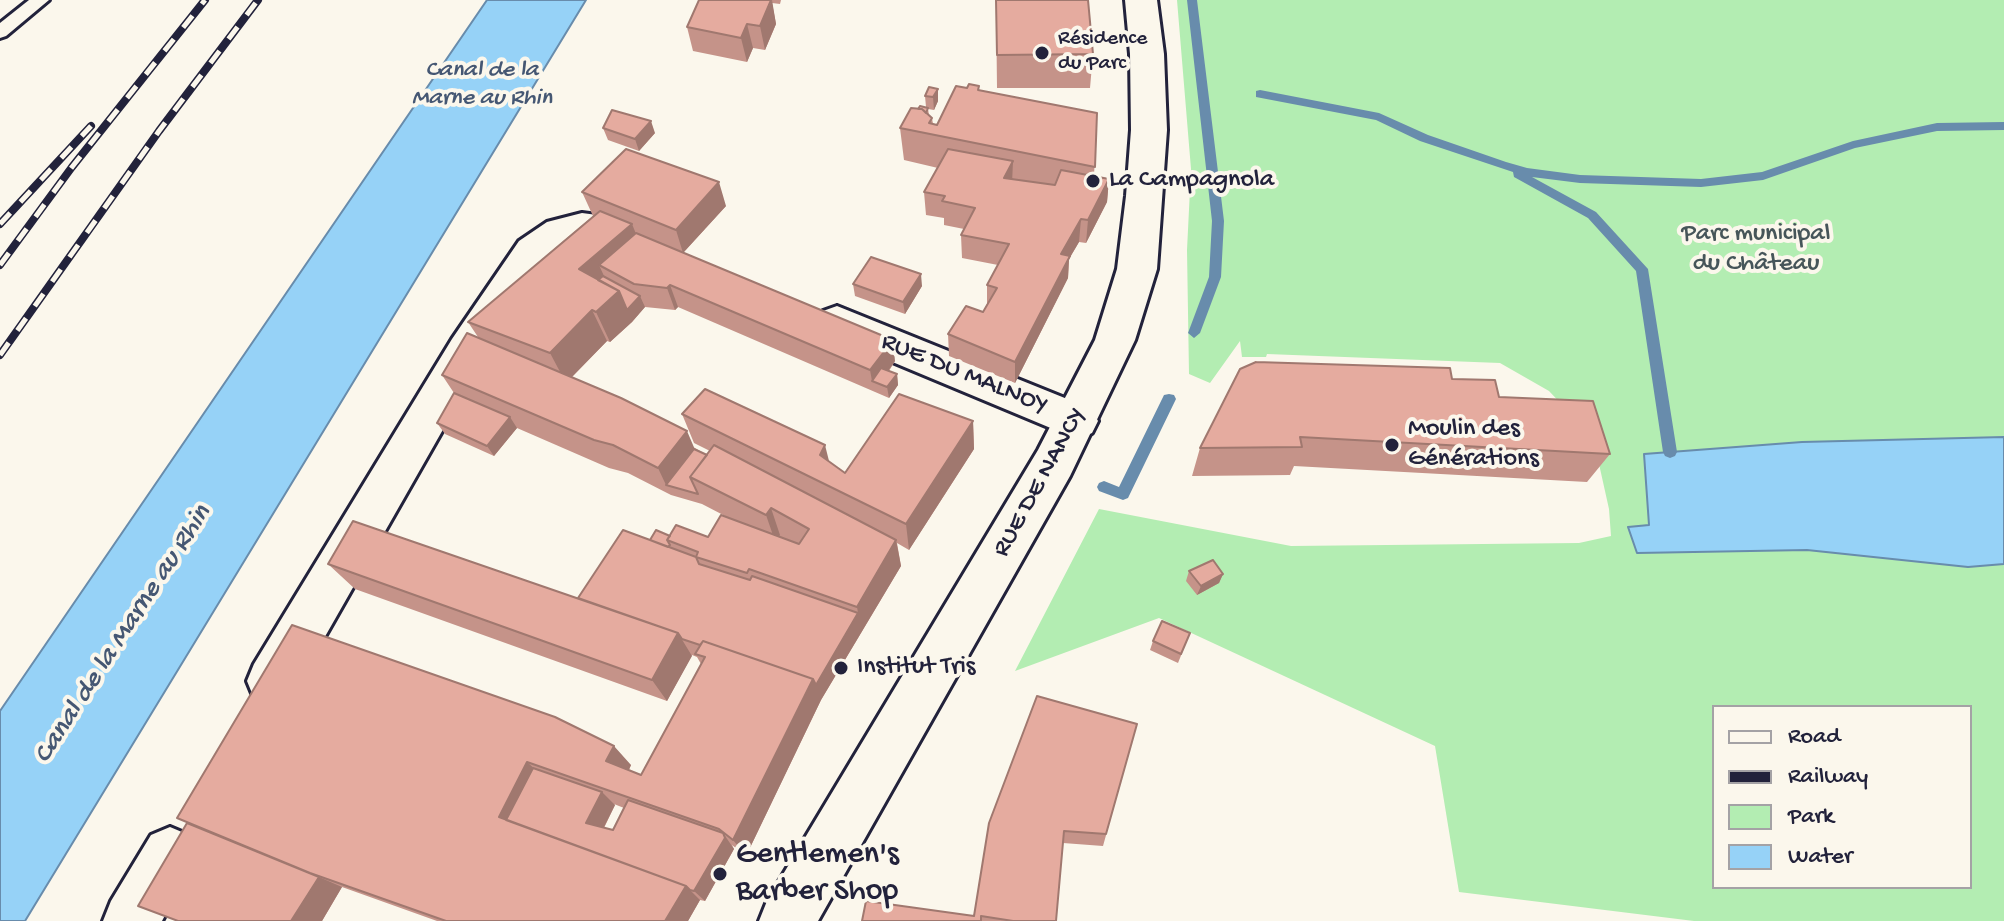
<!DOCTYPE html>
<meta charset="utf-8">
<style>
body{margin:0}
#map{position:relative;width:2004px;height:921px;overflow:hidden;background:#fbf7ec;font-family:"Gochi Hand",sans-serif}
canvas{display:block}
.legend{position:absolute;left:1712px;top:705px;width:260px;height:184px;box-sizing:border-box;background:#fbf7ec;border:2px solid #a4a2a5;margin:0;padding:10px 14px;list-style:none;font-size:24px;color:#22223b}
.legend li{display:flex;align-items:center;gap:16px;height:40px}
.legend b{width:40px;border:2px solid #a4a2a5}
</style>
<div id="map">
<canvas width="2004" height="921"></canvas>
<ul class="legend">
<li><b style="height:10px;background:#fbf7ec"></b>Road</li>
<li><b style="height:10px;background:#22223b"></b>Railway</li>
<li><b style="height:22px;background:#b3edb2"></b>Park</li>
<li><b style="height:22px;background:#96d2f7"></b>Water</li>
</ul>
</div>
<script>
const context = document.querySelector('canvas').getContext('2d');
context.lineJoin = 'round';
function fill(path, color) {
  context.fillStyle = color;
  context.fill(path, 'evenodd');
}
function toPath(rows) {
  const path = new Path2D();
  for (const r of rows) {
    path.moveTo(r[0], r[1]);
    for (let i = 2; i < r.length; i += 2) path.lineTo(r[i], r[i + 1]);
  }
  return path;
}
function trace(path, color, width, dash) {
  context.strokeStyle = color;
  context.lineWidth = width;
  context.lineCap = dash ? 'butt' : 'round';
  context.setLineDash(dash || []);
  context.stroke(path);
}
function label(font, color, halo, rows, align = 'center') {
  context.font = font + ' "Gochi Hand",sans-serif';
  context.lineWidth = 8;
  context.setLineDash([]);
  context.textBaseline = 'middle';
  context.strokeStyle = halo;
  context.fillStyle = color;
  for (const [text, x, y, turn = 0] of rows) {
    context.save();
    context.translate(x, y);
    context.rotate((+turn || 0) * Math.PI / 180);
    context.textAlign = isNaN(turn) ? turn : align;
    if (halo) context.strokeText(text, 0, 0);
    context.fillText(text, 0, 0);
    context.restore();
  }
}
fill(toPath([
 [1177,0,2004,0,2004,921,1694,921,1459,892,1435,746,1159,618,1015,671,1099,509,1291,546,1579,543,1611,536,1609,509,1595,446,1586,430,1549,391,1500,363,1267,354,1266,357,1242,357,1240,341,1210,383,1189,374,1187,250,1191,169],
 [1714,707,1970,707,1970,887,1714,887]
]), '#b3edb2');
const water = toPath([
 [487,0,586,0,25,921,0,921,0,711,487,0],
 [2004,437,2004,564,1968,567,1807,550,1637,553,1628,527,1649,525,1644,454,1802,442,2004,437]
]);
fill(water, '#96d2f7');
trace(water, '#688cac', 2);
fill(toPath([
 [1187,0,1197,0,1224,221,1221,277,1200,333,1194,338,1188,333,1209,277,1212,221,1187,0],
 [1260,90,1379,113,1428,135,1506,162,1527,168,1580,175,1701,179,1762,172,1853,141,1937,123,2004,122,2004,130,1937,131,1855,148,1763,180,1701,187,1580,183,1532,177,1596,212,1648,269,1677,452,1675,456,1670,458,1665,456,1663,452,1636,271,1588,218,1514,177,1513,172,1420,141,1376,120,1256,97,1256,91,1260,90],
 [1169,394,1174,395,1176,399,1128,498,1123,500,1099,491,1097,487,1099,483,1104,481,1119,487,1164,395,1169,394]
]), '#688cac');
const lane = toPath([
 [29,0,49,0,6,36,0,38,0,23,29,0]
]);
const street = toPath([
 [582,213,620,218,650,230,655,240,650,250,636,254,603,242,582,241,572,243,547,261,482,361,290,698,272,705,254,698,247,681,254,664,452,339,519,241,547,222,582,213],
 [837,306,1092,409,1098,421,1092,433,1077,439,823,333,817,322,823,311,837,306],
 [170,827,189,835,197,854,162,921,103,921,111,901,151,835,170,827]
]);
const secondary = toPath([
 [1125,0,1157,0,1164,54,1167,130,1157,269,1135,340,1070,476,818,921,759,921,767,901,1038,450,1095,340,1117,269,1126,196,1131,130,1130,54,1125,0]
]);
trace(lane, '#22223b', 6);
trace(street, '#22223b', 6);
trace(secondary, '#22223b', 6);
fill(lane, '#fbf7ec');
fill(street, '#fbf7ec');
fill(secondary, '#fbf7ec');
const rail = toPath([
 [0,224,91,126],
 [0,265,72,167,205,0],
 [0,355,159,131,258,0]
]);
trace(rail, '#22223b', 8);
trace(rail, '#fbf7ec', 5, [15]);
fill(toPath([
 [699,0,781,0,780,4,772,3,776,24,765,50,753,48,747,62,693,51,687,27],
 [996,0,1093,54,1090,88,997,88],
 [979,86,979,90,1097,113,1094,176,1109,179,1107,202,1086,243,1079,242,1069,259,1068,278,1015,383,949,356,948,334,983,312,987,304,987,285,998,265,962,258,961,235,964,229,944,225,944,218,926,215,924,192,938,168,904,160,900,128,918,109,926,107,925,96,929,87,938,101,934,110,928,109,929,115,932,118,933,124,937,125,967,88],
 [603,128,655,133,639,151,608,140],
 [582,192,726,206,683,253,895,361,889,371,897,374,898,385,889,398,678,307,675,310,645,307,632,322,610,342,607,341,572,377,707,455,710,451,694,443,682,414,829,462,845,473,973,421,974,449,909,550,897,543,901,566,821,700,746,856,732,845,734,849,705,901,700,900,688,921,437,921,342,887,322,921,187,823,292,625,631,765,629,770,641,775,701,664,697,657,692,655,667,701,355,589,328,564,578,598,650,540,670,536,708,537,729,518,702,504,671,495,628,473,609,468,517,428,494,456,445,434,437,423,454,393,442,375,478,337,468,322,593,216],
 [614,804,624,808,613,830,604,828,615,805],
 [853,284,922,286,905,314,855,296],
 [1452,379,1499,397,1610,454,1587,482,1294,466,1290,475,1192,476,1200,448],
 [1189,571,1223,574,1219,583,1197,595,1186,581],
 [1190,633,1178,663,1150,650,1153,641],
 [1137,724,1103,846,1063,843,1056,921,862,921,974,916]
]), '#c59389');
fill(toPath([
 [772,0,776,24,765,50,760,26],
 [747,24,753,48,747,62,741,38],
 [938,89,938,101,934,110,933,97],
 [651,121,655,133,639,151,635,139],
 [1013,161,1012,184,1004,178],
 [1109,179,1107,202,1086,243,1088,220],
 [719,182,726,206,683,253,676,230],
 [1081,219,1079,242,1069,259,1068,278,1015,383,1015,362,1061,254],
 [632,224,645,256,599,265,609,287,579,269],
 [921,274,922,286,905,314,903,302],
 [670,285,678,307,675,310,667,288],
 [619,291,640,296,645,307,632,322,610,342,596,312],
 [592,310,607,341,566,383,550,353],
 [893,340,895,361,879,384,872,381,874,392,870,370],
 [897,374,898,385,889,398,887,387],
 [510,417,517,428,494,456,487,446],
 [973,421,974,449,909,550,906,524],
 [687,431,699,459,666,485,658,468],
 [825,445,832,473,820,455],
 [771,508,780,535,775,541,766,515],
 [896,540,901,566,821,700,746,856,733,840,813,679,858,613,857,607],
 [1223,574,1219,583,1197,595,1201,586],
 [678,633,692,656,667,701,652,680],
 [614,746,631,765,624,780,606,761],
 [527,762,548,781,524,829,499,817],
 [602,792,615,805,600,835,586,823],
 [723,833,734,849,705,901,694,891],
 [319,877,342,887,322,921,291,921],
 [686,886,700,900,688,921,665,921]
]), '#a0786f');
const building = toPath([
 [699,0,771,0,760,26,747,24,741,38,687,27,699,0],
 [996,0,1088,0,1093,54,997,55,996,0],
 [969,84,979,86,978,90,1097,113,1095,167,900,128,911,108,922,109,932,118,929,123,937,125,956,86,967,88,969,84],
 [929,87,938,89,933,97,925,96,929,87],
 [920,106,928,108,926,113,922,109,918,109,920,106],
 [612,110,651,121,635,139,603,128,612,110],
 [626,149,719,182,676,230,582,192,626,149],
 [948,149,1013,161,1004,178,1055,185,1061,170,1109,179,1088,220,1081,219,1061,254,1070,256,1015,362,948,334,966,306,983,312,997,288,987,285,1009,244,961,235,975,208,942,201,945,196,924,192,948,149],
 [600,211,632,224,579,269,619,291,596,312,592,310,550,353,468,322,600,211],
 [636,233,893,340,870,370,670,285,667,288,634,284,599,265,636,233],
 [871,257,921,274,903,302,853,284,871,257],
 [603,276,640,296,627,310,619,291,598,280,603,276],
 [467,333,621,398,687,431,658,468,613,445,594,440,442,375,467,333],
 [1256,362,1450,368,1452,379,1495,380,1499,397,1593,401,1610,454,1300,437,1302,447,1200,448,1240,369,1256,362],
 [881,368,897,374,887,387,872,381,881,368],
 [705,389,825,445,820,455,845,473,899,394,973,421,906,524,682,414,705,389],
 [454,393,510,417,487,446,437,423,454,393],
 [714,445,896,540,857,607,749,569,747,573,696,557,698,552,667,540,676,525,708,537,721,515,799,544,809,529,771,508,766,515,690,477,714,445],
 [694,449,707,455,690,477,698,494,666,485,694,449],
 [353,521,678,633,652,680,328,564,353,521],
 [623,530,696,557,699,564,750,580,752,576,858,613,816,685,813,679,703,641,700,645,682,639,678,633,578,598,623,530],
 [656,530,670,536,667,540,670,545,668,547,650,540,656,530],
 [1213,560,1223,574,1201,586,1189,571,1213,560],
 [1162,621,1190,633,1181,654,1153,641,1162,621],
 [292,625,555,717,614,746,606,761,641,775,705,657,695,654,703,641,813,679,733,840,719,829,527,762,499,817,686,886,665,921,446,921,310,873,177,818,292,625],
 [1037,696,1137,724,1106,834,1064,831,1056,921,1013,921,981,916,981,921,862,921,866,901,974,916,989,823,1037,696],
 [533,768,602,792,586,823,613,830,628,800,723,833,725,838,694,891,690,890,686,886,506,820,533,768],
 [187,823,319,877,291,921,178,921,138,906,187,823]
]);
fill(building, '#e5ab9f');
trace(building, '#a0786f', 2);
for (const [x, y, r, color] of [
 [1042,53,8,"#22223b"],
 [1093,181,8,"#22223b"],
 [1392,445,8,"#22223b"],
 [841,668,8,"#22223b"],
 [720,874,8,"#22223b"]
]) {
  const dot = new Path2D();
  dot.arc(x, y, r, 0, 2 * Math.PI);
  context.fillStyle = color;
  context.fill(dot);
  trace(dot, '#fbf7ec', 3);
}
label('22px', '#22223b', '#fbf7ec', [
 ["Résidence",1058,40],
 ["du Parc",1058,65]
], 'left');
label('italic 24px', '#455773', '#fbf7ec', [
 ["Canal de la",482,71],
 ["Marne au Rhin",482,99]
]);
label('26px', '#22223b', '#fbf7ec', [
 ["La Campagnola",1109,181],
 ["Moulin des",1408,430],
 ["Générations",1408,460],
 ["Institut Tris",857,668]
], 'left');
label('26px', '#465559', '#fbf7ec', [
 ["Parc municipal",1756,235],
 ["du Château",1756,265]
]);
label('26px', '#22223b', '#fbf7ec', [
 ["RUE DU MALNOY",964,375,22],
 ["RUE DE NANCY",1041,483,-61]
]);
label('italic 28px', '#455773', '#fbf7ec', [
 ["Canal de la Marne au Rhin",124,635,-57]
]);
label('32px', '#22223b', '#fbf7ec', [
 ["Gentlemen's",736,856],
 ["Barber Shop",736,893]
], 'left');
</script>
